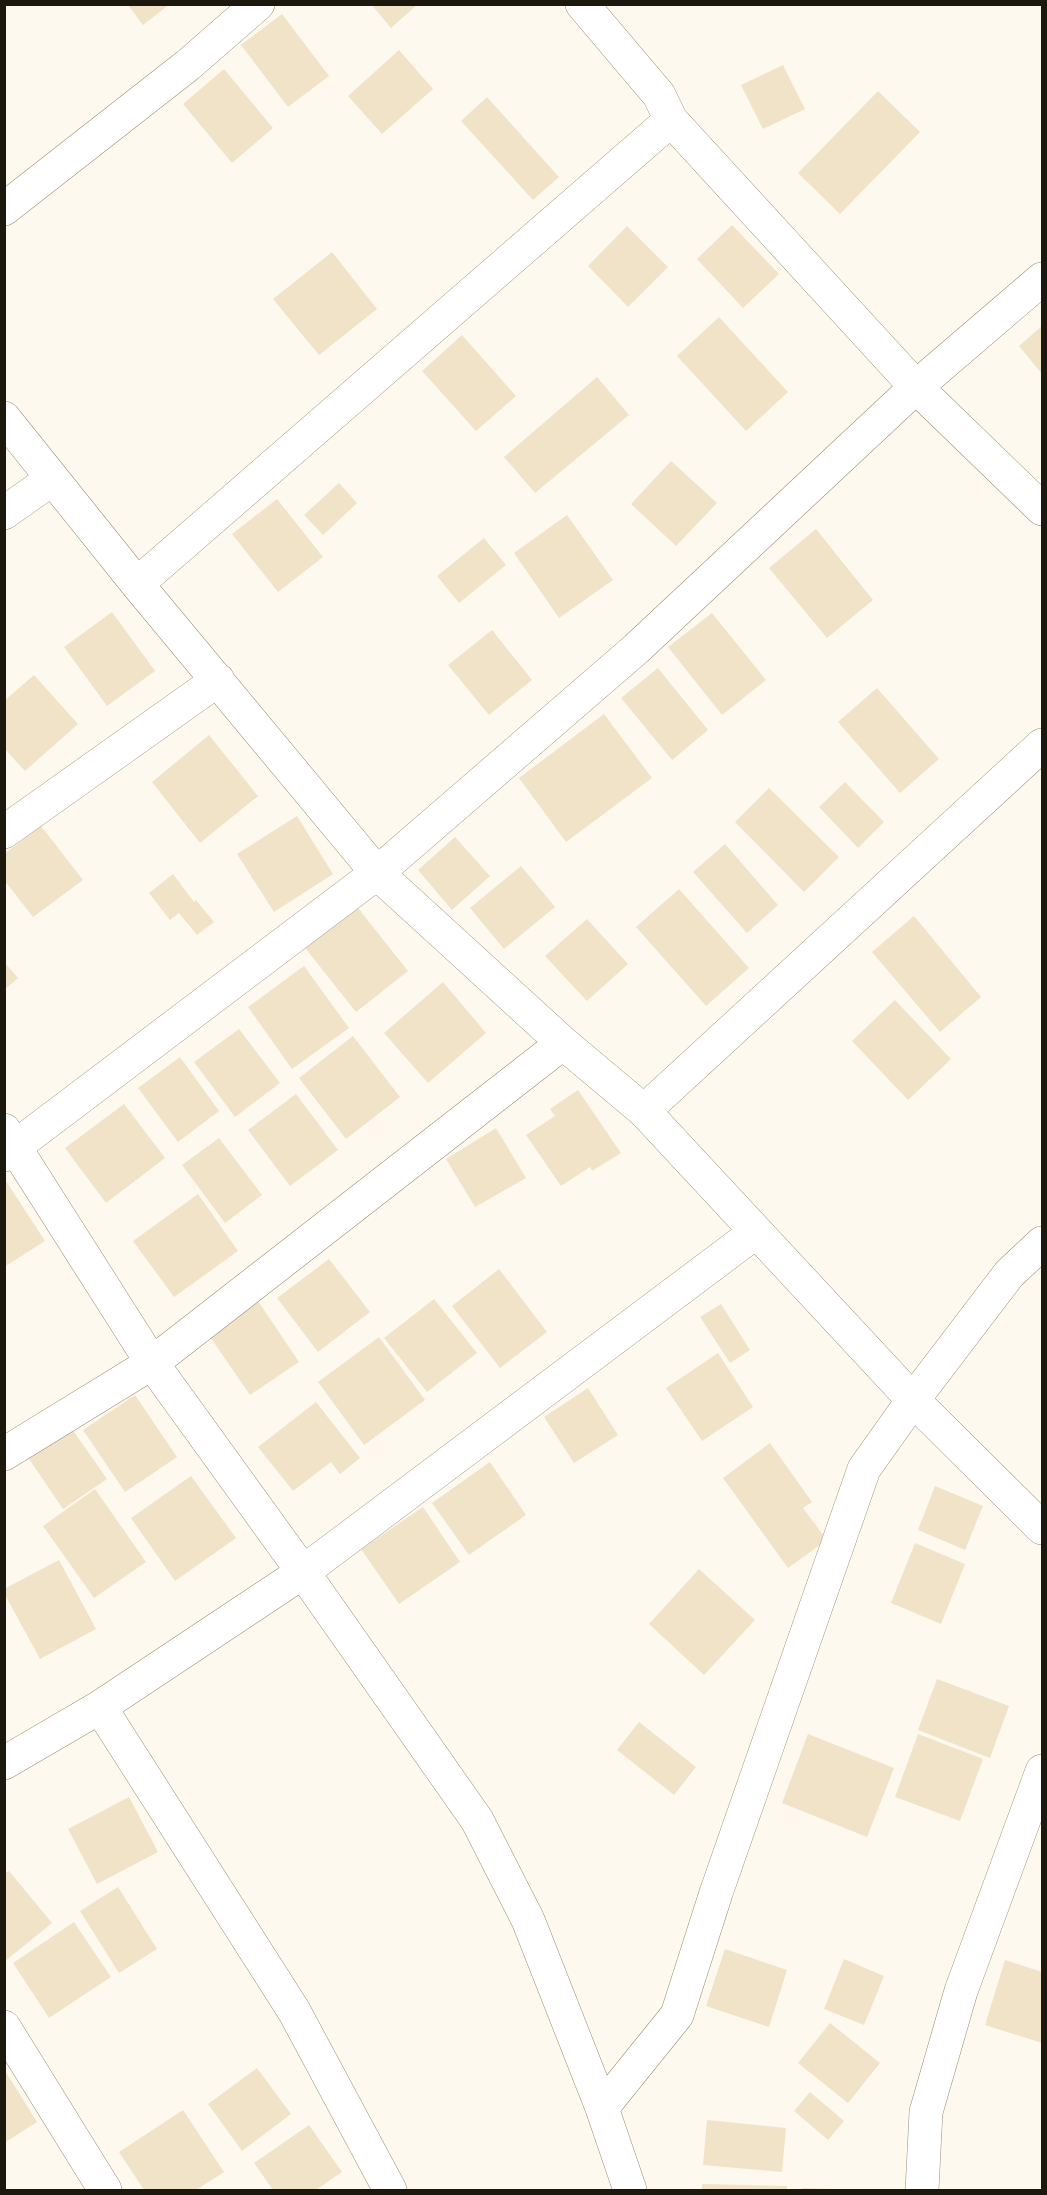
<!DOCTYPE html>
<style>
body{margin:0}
#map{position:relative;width:1047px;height:2195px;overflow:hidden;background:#fef9ee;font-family:Jost,sans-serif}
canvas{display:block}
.frame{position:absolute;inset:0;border:6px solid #1d180e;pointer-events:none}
</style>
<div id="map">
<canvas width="1047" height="2195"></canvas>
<div class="frame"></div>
</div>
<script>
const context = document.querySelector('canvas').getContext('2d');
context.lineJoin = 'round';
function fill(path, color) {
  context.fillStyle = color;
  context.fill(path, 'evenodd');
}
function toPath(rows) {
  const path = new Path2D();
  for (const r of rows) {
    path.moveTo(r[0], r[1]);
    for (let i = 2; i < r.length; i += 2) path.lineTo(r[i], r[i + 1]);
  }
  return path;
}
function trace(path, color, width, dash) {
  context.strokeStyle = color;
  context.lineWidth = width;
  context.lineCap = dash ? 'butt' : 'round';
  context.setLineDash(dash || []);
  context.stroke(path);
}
fill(toPath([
 [127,4,170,4,143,25],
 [371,4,418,4,391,28],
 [282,14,329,76,288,107,241,45],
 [399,50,433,89,382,134,348,96],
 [783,65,805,109,763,129,741,85],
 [224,69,273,128,232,163,183,104],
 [878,91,920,132,840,214,798,173],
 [487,97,559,177,533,200,461,121],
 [732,225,779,274,743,308,697,259],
 [627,226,668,267,628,307,588,266],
 [332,252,377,309,319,355,273,299],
 [719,317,788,392,746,431,677,356],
 [1042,326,1042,374,1019,346],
 [462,335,516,396,476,431,422,371],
 [597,377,629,415,535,493,504,457],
 [671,461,717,503,676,546,631,504],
 [339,483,357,503,323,535,304,515],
 [277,499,323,557,278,592,232,534],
 [567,515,613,580,559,618,514,553],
 [816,529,873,600,827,638,769,568],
 [484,538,506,565,459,603,437,576],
 [112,612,155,671,107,706,64,647],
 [712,613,766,680,722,715,668,647],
 [492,630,532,680,489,715,448,665],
 [658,668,708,730,672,760,621,698],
 [34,675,78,724,25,771,4,748,4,701],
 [877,688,939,759,900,793,838,722],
 [604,714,652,778,566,842,519,778],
 [209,735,258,796,200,843,152,782],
 [845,782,884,822,858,848,819,807],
 [769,788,839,857,804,892,735,822],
 [297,816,333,874,274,912,237,854],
 [41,826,83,880,33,917,4,880,4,854],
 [455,837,490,876,452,910,418,870],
 [725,844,778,905,747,933,693,872],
 [521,866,555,907,504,949,470,908],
 [173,874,194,902,196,900,214,922,197,935,179,913,170,920,149,893],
 [679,889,749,968,706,1006,636,927],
 [354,903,408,971,356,1012,302,944],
 [914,916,981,997,940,1032,872,952],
 [587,919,628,964,587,1001,545,956],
 [4,962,18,978,4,990],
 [304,966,349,1028,292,1069,248,1007],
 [443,982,486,1033,428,1083,384,1033],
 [895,1000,951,1059,908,1100,852,1041],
 [239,1029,280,1083,235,1117,194,1062],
 [353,1036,400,1097,346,1139,299,1078],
 [180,1057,219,1111,178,1142,138,1088],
 [578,1090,621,1153,592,1171,590,1167,561,1186,526,1135,555,1116,550,1109],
 [296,1094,338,1150,290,1186,248,1130],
 [124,1104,165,1158,106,1203,65,1148],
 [496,1128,526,1178,475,1207,446,1159],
 [219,1138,262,1195,225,1223,182,1165],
 [6,1181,45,1241,4,1267,4,1182],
 [198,1194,238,1251,174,1297,133,1241],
 [329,1259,370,1312,318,1352,277,1298],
 [499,1269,547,1332,500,1368,452,1306],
 [434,1299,477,1353,427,1392,384,1338],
 [258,1301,299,1362,250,1395,208,1334],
 [721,1304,750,1350,730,1363,700,1317],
 [379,1337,425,1400,364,1445,318,1382],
 [718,1353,753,1407,702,1441,666,1388],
 [588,1388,618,1435,574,1463,544,1417],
 [135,1395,177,1457,125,1492,83,1430],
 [316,1402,360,1458,340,1474,331,1462,293,1491,258,1447],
 [72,1429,107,1479,63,1509,29,1459],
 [770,1443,812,1502,803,1508,827,1540,788,1568,723,1478],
 [490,1462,526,1515,469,1555,432,1503],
 [191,1476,236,1538,175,1581,131,1518],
 [935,1486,983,1506,965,1550,918,1530],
 [95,1489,146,1562,94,1598,43,1526],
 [423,1507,460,1562,399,1604,361,1549],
 [915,1543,965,1564,941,1624,891,1603],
 [59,1560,96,1629,40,1659,4,1593,4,1589],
 [699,1569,755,1620,704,1675,649,1624],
 [937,1679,1009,1706,990,1758,918,1730],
 [639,1722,696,1767,674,1795,617,1750],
 [808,1734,894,1768,867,1837,782,1803],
 [918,1734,983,1759,960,1821,895,1797],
 [129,1797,158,1852,97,1884,68,1829],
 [9,1871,52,1923,4,1962,4,1874],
 [118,1887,157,1949,119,1973,80,1911],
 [74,1922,111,1977,49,2018,13,1963],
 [725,1949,787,1970,769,2027,706,2006],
 [844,1959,884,1976,864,2025,824,2009],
 [1005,1960,1042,1972,1042,2043,985,2025],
 [830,2023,880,2063,848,2103,798,2063],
 [257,2068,291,2114,242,2151,208,2104],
 [4,2069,37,2122,4,2143],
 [810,2092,844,2121,828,2140,794,2111],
 [183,2110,224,2172,196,2190,144,2190,119,2152],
 [707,2120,786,2128,782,2172,703,2165],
 [309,2125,342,2172,316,2190,273,2190,254,2163],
 [702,2184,787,2186,787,2190,702,2190],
 [802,2188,834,2189,834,2190,802,2190]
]), '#f0e3c7');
const minor = toPath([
 [582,4,659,95,671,120,916,387,1042,509],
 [4,209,188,65,258,4],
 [4,418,137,584,377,873,563,1043,644,1111,913,1400,1042,1528],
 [4,513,52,479],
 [137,584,671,120],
 [4,832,218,680],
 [644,1111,1042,745],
 [4,1130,152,1363,303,1572,477,1820,528,1920,602,2108,630,2190],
 [4,1155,377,873,636,649,916,387,1042,279],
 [4,1454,152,1363,563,1043],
 [100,1707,294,2011,390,2190],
 [4,1763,100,1707,303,1572,756,1232],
 [4,2027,105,2190],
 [602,2108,677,2015,716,1893,864,1469,913,1400,1009,1274,1042,1243],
 [922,2190,926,2112,961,1991,1042,1771]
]);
trace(minor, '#9b8f75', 34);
trace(minor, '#fff', 33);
</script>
